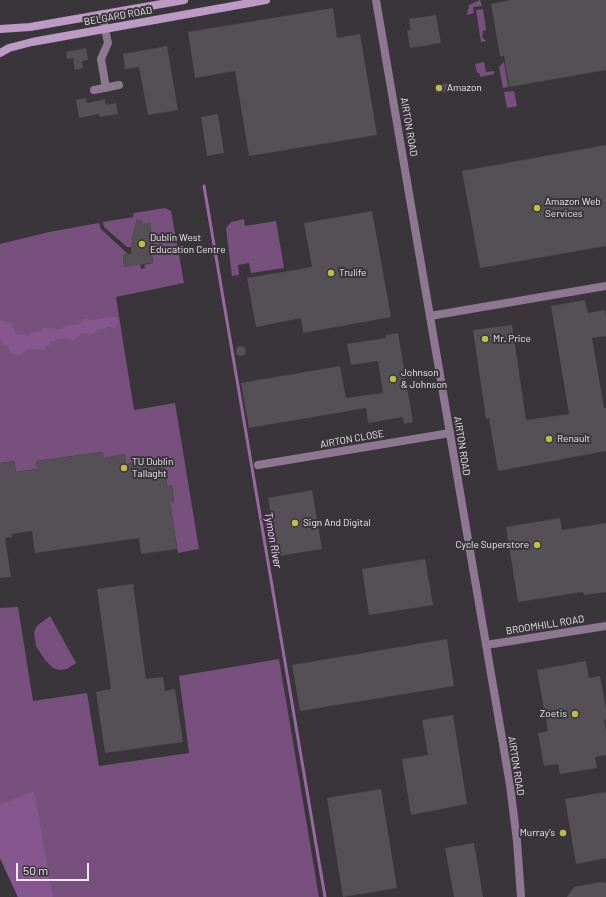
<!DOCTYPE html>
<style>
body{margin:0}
#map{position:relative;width:606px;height:897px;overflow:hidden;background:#3a353b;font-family:Barlow,sans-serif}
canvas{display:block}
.scale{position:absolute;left:16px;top:863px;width:73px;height:18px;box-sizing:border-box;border:2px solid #ece8ec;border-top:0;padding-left:5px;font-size:12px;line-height:14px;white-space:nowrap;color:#ece8ec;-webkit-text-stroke:3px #3a353b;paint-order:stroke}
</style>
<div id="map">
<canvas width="606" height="897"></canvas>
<div class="scale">50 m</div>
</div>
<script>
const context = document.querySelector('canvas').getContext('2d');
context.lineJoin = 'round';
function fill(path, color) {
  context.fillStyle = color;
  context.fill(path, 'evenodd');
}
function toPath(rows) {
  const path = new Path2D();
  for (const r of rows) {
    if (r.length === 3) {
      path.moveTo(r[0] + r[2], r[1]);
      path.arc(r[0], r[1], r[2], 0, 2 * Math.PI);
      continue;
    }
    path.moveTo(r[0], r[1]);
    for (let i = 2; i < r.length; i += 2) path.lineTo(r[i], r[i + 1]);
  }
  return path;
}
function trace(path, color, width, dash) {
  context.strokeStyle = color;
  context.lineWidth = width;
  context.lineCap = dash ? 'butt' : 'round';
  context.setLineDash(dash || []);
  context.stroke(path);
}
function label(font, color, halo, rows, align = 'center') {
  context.font = font + ' Barlow,sans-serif';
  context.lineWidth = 4;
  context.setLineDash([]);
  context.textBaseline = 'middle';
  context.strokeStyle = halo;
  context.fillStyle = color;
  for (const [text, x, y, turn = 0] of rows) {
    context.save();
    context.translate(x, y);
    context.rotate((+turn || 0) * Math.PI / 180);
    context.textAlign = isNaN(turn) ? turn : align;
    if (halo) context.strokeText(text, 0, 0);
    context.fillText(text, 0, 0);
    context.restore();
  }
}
fill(toPath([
 [480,0,482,6,473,7,474,13,467,15,469,5],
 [483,9,486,30,483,31,482,37,486,41,481,42,476,10],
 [484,62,486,72,494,71,494,74,480,77,479,73,477,73,475,64],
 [504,62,508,87,503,88,499,67],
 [514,91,517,106,507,108,504,92],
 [165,208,171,211,184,283,116,297,134,410,175,403,199,549,178,553,170,503,174,502,172,485,167,485,163,457,126,464,125,454,104,458,102,452,36,461,37,469,16,472,14,461,0,463,0,244,49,232,99,223,101,229,128,254,123,255,124,267,140,264,141,269,145,268,144,265,153,263,151,245,153,245,150,223,143,224,143,221,138,222,137,219,131,247,127,247,104,227,103,222,133,217,134,213],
 [244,219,245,226,276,221,284,268,251,273,249,263,238,265,239,275,232,276,226,228,231,222],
 [18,607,33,701,87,693,99,766,189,753,179,676,279,659,319,897,18,897,0,858,0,608],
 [50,616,76,663,67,669,60,670,53,668,45,660,36,646,34,632,37,626]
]), '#77507e');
fill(toPath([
 [107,317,116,317,118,320,117,325,113,328,108,326,105,329,100,329,92,334,82,333,73,341,67,338,57,339,54,342,50,341,51,344,46,346,45,350,32,349,30,348,19,356,11,353,6,345,4,345,2,343,3,339,0,341,0,320,11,323,17,335,25,334,28,336,31,333,41,331,43,328,58,329,70,325,78,325,84,319,93,320],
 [34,791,53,897,18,897,0,858,0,805]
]), '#86568f');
trace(toPath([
 [204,186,325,897]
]), '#9868a2', 3);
fill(toPath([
 [510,0,606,0,606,70,509,87,504,56,500,56,491,4],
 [333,8,337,38,360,34,377,135,249,156,235,71,195,78,188,32],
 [436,15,441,43,410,48,407,30,411,30,409,19],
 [167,46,178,110,148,115,139,67,125,69,123,54],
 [86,48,88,60,82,61,83,68,75,70,73,58,67,59,66,52],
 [448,83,449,91,436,93,435,85],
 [86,98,87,103,105,99,105,104,108,103,108,105,116,103,118,114,100,117,99,114,79,118,76,100],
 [218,114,224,153,207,156,201,117],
 [606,145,606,246,480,268,462,171],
 [372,211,391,317,303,333,301,318,256,327,247,278,312,267,304,223],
 [137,219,143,221,143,224,150,222,154,245,151,245,153,263,124,267,123,255,131,254,132,236],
 [585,300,588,313,605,310,606,317,606,336,592,338,604,408,606,408,606,451,498,471,489,418,486,419,473,330,512,325,526,420,569,414,551,306],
 [398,333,413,422,404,424,403,417,368,423,366,408,249,428,241,383,340,366,346,398,383,393,378,361,351,365,347,344,386,338,386,335],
 [241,351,5],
 [103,452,104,458,125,454,126,464,163,457,167,485,172,485,174,503,170,503,177,549,141,554,139,538,35,553,32,531,12,534,12,537,5,538,11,577,0,578,0,463,14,461,16,472,37,469,36,461],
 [312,490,322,549,279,556,268,498],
 [560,518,562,530,606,523,606,592,584,595,583,592,518,602,506,527],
 [425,559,433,605,369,615,362,569],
 [133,584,146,679,163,677,165,691,175,689,183,742,105,753,96,692,111,689,97,589],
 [447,639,454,686,300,711,292,665],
 [586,661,589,678,600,676,606,708,606,719,604,720,606,732,606,755,595,757,597,768,560,774,558,764,544,766,538,733,548,731,537,670],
 [453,715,467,804,411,815,402,759,428,755,422,720],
 [381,789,397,888,343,897,327,798],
 [606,792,606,858,576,864,565,799],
 [474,843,483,897,454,897,445,848],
 [600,882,606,883,606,897,567,897,574,887]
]), '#554f56');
trace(toPath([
 [102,14,108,43,101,59,106,88],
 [94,90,119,85],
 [430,316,606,286],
 [258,465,450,433],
 [486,645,606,626]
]), '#8d7791', 8);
trace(toPath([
 [376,0,510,785,517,841,521,897]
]), '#8d7791', 8);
trace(toPath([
 [0,29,30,27,184,0],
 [0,53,9,48,32,42,266,0]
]), '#bc9ac3', 8);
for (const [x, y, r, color] of [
 [439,88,4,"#bcbf44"],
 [537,208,4,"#bcbf44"],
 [142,244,4,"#bcbf44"],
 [331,273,4,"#bcbf44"],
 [485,339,4,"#bcbf44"],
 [393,379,4,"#bcbf44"],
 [549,439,4,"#bcbf44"],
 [124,468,4,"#bcbf44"],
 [295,523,4,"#bcbf44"],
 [537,545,4,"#bcbf44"],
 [575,714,4,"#bcbf44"],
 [563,833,4,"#bcbf44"]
]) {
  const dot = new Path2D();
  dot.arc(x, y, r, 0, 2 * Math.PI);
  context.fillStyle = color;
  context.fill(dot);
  trace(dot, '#3a353b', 1.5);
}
label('10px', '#ece8ec', '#3a353b', [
 ["BELGARD ROAD",118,16,-10],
 ["AIRTON ROAD",409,127,80],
 ["AIRTON CLOSE",352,439,-10],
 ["AIRTON ROAD",462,446,81],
 ["BROOMHILL ROAD",545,625,-9],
 ["AIRTON ROAD",516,766,81]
]);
label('10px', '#ece8ec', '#3a353b', [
 ["Amazon",447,88],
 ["Amazon Web",545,202],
 ["Services",545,214],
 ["Dublin West",150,238],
 ["Education Centre",150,250],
 ["Trulife",339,273],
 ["Mr. Price",493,339],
 ["Johnson",401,373],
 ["& Johnson",401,385],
 ["Renault",557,439],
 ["TU Dublin",132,462],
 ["Tallaght",132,474],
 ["Sign And Digital",303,523],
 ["Cycle Superstore",529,545,"right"],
 ["Zoetis",567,714,"right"],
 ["Murray's",555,833,"right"]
], 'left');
label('italic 11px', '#f7ceff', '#3a353b', [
 ["Tymon River",273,540,80]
]);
</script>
